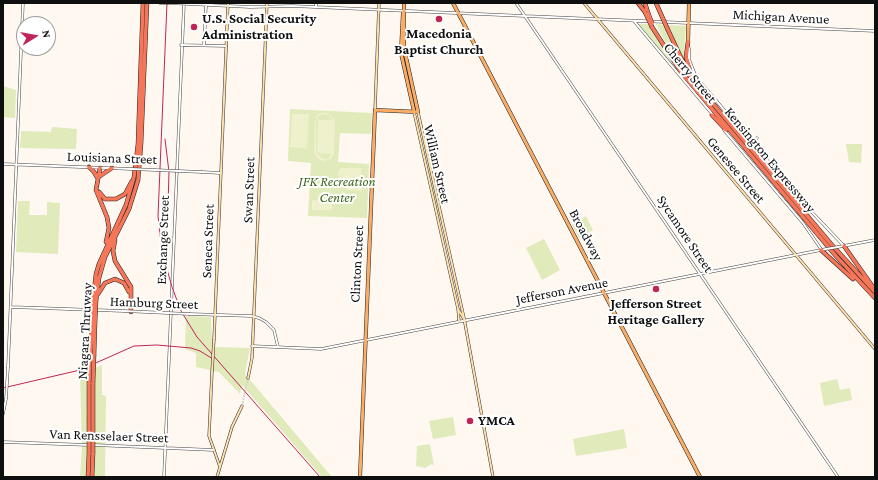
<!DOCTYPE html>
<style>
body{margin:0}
#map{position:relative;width:878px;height:480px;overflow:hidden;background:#fff8f1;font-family:"Crimson Pro",serif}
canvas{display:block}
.frame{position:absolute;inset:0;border:4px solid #0f0f0f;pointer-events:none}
.north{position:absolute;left:16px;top:16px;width:40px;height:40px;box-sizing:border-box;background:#fff;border:1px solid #9f9f9f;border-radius:50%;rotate:79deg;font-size:11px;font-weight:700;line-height:16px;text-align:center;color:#0f0f0f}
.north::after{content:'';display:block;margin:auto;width:14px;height:18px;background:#c02557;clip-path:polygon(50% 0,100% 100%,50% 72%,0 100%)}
</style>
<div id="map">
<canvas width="878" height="480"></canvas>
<div class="frame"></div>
<div class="north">N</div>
</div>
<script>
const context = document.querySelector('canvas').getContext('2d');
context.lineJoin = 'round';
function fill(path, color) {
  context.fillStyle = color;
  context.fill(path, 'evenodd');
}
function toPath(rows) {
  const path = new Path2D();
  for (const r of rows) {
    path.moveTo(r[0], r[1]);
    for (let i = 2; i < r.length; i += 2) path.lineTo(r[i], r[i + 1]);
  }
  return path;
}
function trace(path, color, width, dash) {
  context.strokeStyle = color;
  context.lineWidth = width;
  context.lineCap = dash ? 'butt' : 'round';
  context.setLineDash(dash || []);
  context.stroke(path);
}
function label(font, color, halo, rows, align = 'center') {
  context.font = font + ' "Crimson Pro",serif';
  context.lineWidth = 4;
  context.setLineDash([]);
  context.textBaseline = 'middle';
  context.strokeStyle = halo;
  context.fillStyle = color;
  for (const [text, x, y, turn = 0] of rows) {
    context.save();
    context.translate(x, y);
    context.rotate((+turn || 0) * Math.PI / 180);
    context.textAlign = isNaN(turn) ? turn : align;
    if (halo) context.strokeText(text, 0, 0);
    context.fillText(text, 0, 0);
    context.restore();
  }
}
fill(toPath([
 [638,24,649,24,680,75,641,28],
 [656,24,664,25,686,74,672,56],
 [667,25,686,26,684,52,687,68],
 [3,86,16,90,15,118,3,117],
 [290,109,372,113,371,134,340,133,338,162,369,164,367,218,308,216,311,163,288,161],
 [417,115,421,126,441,222,439,221],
 [52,127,77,129,76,149,20,148,21,131,51,132],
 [846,144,862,144,861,163,849,162],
 [18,201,30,201,29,215,47,215,47,202,60,203,58,254,16,252],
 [586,216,593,230,579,238,572,224],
 [544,239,560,270,542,280,526,248],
 [186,316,211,317,212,345,216,347,250,348,245,374,332,477,322,477,242,385,240,394,219,372,196,367,196,353,185,349],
 [102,365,102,395,106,396,105,477,80,477,82,447,80,375],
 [837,379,840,390,850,388,852,400,824,406,820,383],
 [453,417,456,435,433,439,429,421],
 [624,429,627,448,576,456,573,439],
 [430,444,434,466,432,464,425,468,416,466,417,446]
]), '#e0eaba');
fill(toPath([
 [322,112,330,114,335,122,334,153,331,159,323,161,317,158,314,153,315,121,317,115],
 [322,114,329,115,332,120,318,120,317,153,331,154,328,159,323,159,316,153,316,121,318,117],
 [292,114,309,114,307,149,290,147],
 [341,168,361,168,362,191,348,190,344,187,339,179,338,173],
 [312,200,332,201,332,210,312,210]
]), '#eef1cc');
trace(toPath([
 [242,406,248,378]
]), '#dbd5cf', 2, [2, 1]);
const tertiary = toPath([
 [160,3,167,3],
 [516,3,838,477],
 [190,4,250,7,292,6,875,31],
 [316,7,316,3],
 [634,21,713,115],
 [181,45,226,46],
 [204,45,206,5],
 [689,48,689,59,696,77,807,207,844,246],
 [724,130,803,223,821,249],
 [754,144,757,138],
 [3,164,132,169],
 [202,172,220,173],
 [838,247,875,240],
 [11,307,124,311],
 [190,314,251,316,259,318,266,322,274,330,278,347],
 [252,346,321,349,826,249],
 [8,367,23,3],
 [3,414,6,399],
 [3,442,89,445],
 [94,445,214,450],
 [164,477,184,3]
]);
const secondary = toPath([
 [584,3,875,349],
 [375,110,379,3],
 [414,112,458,309,464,319],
 [418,112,464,318,493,477],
 [458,309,459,321],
 [214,339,228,3],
 [212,372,209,436,220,467],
 [248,378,252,358,267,3],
 [217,477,232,427,242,406]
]);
const primary = toPath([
 [453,3,700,477],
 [403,13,401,53,414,111],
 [688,42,689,3],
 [360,477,375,110,418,112,404,48,404,3]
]);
const motorway = toPath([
 [638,3,645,12],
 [645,3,648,13],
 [652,27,681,72,836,256,875,298],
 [668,30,689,75,831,244,875,292],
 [688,42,686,57,691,74],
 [712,115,726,130],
 [89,167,94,172,97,177],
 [100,168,96,190,107,217,109,228,106,242],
 [100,176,112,168],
 [99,192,105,199,116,199,125,194,132,181],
 [115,240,113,251,115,261,131,287,131,312],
 [844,246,873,287],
 [821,250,853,279],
 [98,294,105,283,115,279,124,283,129,292],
 [93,301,96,274,99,264,126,205,134,177,138,144,143,3],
 [96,301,99,278,105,257,129,209,138,180,141,144,147,3],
 [94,355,95,323],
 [90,356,92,323],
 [89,438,89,383],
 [93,439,93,383],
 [88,477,89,453],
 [92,477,93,453]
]);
trace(tertiary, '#424242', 3);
trace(secondary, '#313131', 3);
trace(primary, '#202020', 4);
trace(motorway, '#202020', 4.5);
trace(tertiary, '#fff', 2);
trace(secondary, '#ffdfac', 2);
trace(primary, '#f9ad67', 3);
trace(motorway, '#f57659', 3.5);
trace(toPath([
 [167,3,158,216,162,251,172,287,181,311,197,337,320,477],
 [165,139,169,172,168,206],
 [3,388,80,370,134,346,157,345,191,348,200,351,213,359]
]), '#c02557', 1);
const tertiaryBridge = toPath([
 [167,3,190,4],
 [132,169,202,172],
 [826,249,838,247],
 [124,311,190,314],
 [6,399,8,367]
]);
const secondaryBridge = toPath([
 [212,372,214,339]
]);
const motorwayBridge = toPath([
 [656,3,668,30],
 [645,12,652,27],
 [648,13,652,23],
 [92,323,93,301],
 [95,323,96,301],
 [89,383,90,356],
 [93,383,94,355],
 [89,438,89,453],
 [93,439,93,453]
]);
trace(tertiaryBridge, '#424242', 3, []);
trace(secondaryBridge, '#313131', 3, []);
trace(motorwayBridge, '#202020', 4.5, []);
trace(tertiaryBridge, '#fff', 2);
trace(secondaryBridge, '#ffdfac', 2);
trace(motorwayBridge, '#f57659', 3.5);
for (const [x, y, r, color] of [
 [439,19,4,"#c02557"],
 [194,27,4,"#c02557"],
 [656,289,4,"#c02557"],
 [470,421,4,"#c02557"]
]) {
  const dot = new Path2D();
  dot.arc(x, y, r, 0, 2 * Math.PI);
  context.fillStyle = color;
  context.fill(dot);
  trace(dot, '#fff', 1.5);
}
label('14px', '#0f0f0f', '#fff', [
 ["Michigan Avenue",781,17,3],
 ["Cherry Street",690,73,50],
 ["Louisiana Street",112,158,2],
 ["Kensington Expressway",770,160,50],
 ["William Street",437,164,77],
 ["Genesee Street",736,170,50],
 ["Swan Street",249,190,-88],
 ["Sycamore Street",685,234,56],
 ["Broadway",586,235,62],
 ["Exchange Street",163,240,-88],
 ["Seneca Street",208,241,-88],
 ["Clinton Street",357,264,-87],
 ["Jefferson Avenue",562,291,-11],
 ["Hamburg Street",154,303,2],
 ["Niagara Thruway",85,331,-87],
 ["Van Rensselaer Street",109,436,2]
]);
label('bold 14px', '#0f0f0f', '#fff', [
 ["U.S. Social Security",202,19],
 ["Administration",202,35],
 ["Macedonia",439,34,"center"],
 ["Baptist Church",439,50,"center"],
 ["Jefferson Street",656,304,"center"],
 ["Heritage Gallery",656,320,"center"],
 ["YMCA",478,421]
], 'left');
label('italic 14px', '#41681e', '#fff', [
 ["JFK Recreation",337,182],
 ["Center",337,198]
]);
</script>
